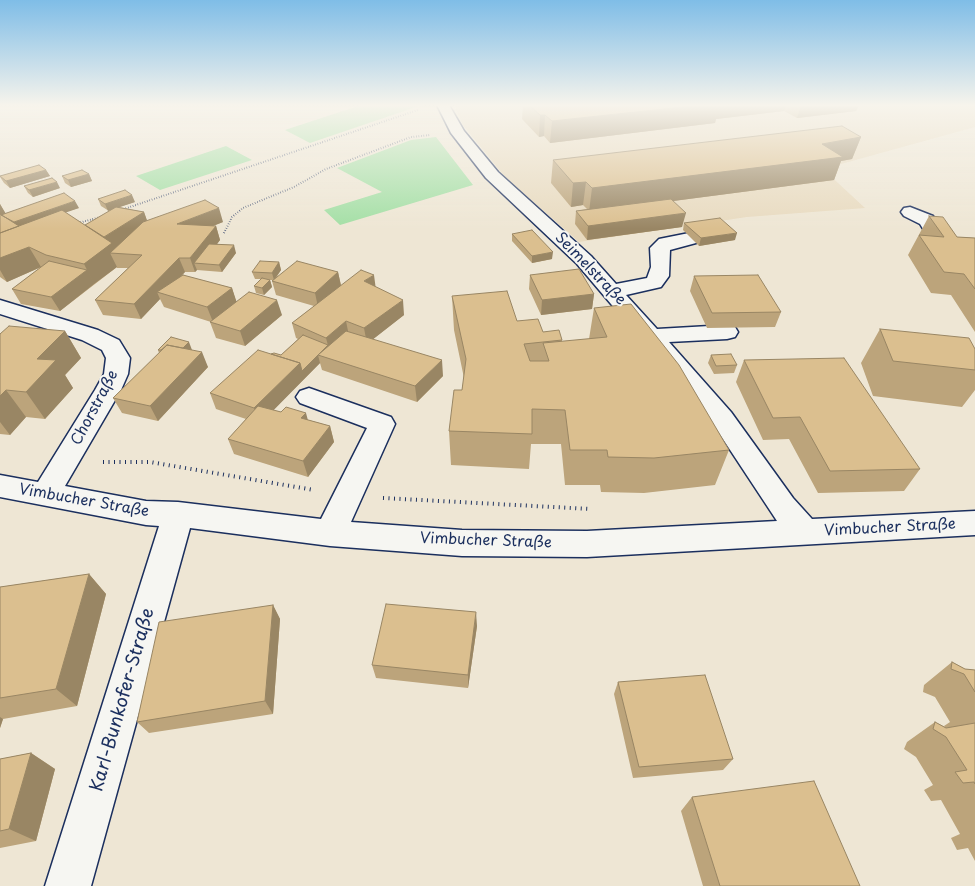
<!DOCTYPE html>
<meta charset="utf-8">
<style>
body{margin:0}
canvas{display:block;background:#eee6d4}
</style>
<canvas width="975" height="886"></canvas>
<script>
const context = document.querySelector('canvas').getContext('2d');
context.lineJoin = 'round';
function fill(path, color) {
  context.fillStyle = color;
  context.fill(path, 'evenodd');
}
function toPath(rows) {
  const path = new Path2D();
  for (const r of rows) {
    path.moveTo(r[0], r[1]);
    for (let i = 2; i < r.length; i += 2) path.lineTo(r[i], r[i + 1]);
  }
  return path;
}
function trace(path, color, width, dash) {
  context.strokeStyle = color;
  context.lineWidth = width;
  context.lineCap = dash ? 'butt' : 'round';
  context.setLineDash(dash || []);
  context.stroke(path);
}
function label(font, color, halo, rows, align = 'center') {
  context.font = font + ' "Playpen Sans",sans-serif';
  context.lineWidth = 4;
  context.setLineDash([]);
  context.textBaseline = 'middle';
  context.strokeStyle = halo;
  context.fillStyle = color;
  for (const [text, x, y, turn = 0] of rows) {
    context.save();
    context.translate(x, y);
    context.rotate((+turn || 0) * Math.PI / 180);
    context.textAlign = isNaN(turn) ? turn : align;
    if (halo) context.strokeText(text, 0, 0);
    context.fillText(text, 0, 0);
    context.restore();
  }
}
fill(toPath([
 [454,105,975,105,975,127,823,169,865,208,747,217,579,242,505,177,463,125]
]), '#e8dabf');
fill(toPath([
 [361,105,422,105,310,143,285,130],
 [436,137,473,185,340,225,324,210,382,192,337,168,411,140],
 [226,146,252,160,160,190,136,176]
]), '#a3dfa5');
const minor = toPath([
 [437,105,449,105,464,131,498,172,591,256,616,284,647,278,651,267,650,248,659,239,689,233,696,235,698,239,696,243,670,250,669,276,661,287,626,295,657,329,727,325,735,327,738,332,735,337,727,339,669,342,731,412,793,498,812,519,975,511,975,535,587,557,462,556,330,546,190,528,91,886,45,886,159,526,146,525,0,497,0,475,38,482,95,390,104,374,106,358,102,350,82,340,0,314,0,300,98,330,119,340,130,358,128,374,121,390,65,486,146,501,178,502,321,519,367,428,300,403,296,397,300,391,309,388,391,417,395,424,351,522,462,530,587,531,777,521,713,424,577,264,486,178,451,133,437,105],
 [910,207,933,216,944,232,975,253,975,268,968,266,930,240,920,224,904,216,901,212,904,208,910,207]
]);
trace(minor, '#1b2f5e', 3);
trace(toPath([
 [121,210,418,110],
 [78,223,101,217],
 [224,233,232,217,243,208,294,187,326,169,411,137,430,135]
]), '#1b2f5e', 2, [0.5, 2]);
trace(toPath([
 [103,462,150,462,314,490],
 [383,498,591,509]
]), '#1b2f5e', 4, [1, 4.5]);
fill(minor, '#f6f6f2');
fill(toPath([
 [523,105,859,105,856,111,797,118,784,111,716,119,715,123,550,143,544,136,539,137,522,119],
 [861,137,852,159,841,161,834,180,673,201,682,227,587,240,575,224,576,211,587,209,583,205,571,207,551,183,553,160],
 [46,170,50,176,10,188,4,183,0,177],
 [89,174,92,181,71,187,65,183,62,176],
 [24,186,60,188,33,197,28,193],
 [98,199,135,202,119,207,144,212,147,221,223,222,213,226,216,226,220,240,217,244,236,253,222,272,197,270,195,272,185,272,182,275,232,288,236,302,282,315,245,346,216,338,210,322,211,322,164,307,160,299,141,319,103,315,95,300,128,268,117,268,117,267,60,311,21,304,12,289,41,267,7,282,0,277,0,204,5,213,79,208,65,212,85,225,109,211,101,206],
 [929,216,957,237,975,238,975,332,951,295,931,293,908,255],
 [684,223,735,240,699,246,683,230],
 [512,234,552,259,532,263,512,241],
 [279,262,281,270,276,278,338,272,341,285,376,287,404,315,373,339,443,376,417,402,322,370,320,363,273,410,330,426,334,442,308,477,234,454,228,439,246,419,216,409,210,393,271,354,281,355,298,339,296,338,292,323,314,306,276,295,272,281,273,280,270,280,272,287,264,295,256,293,254,286,261,279,255,279,252,272],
 [530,275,594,294,592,309,541,315,529,289],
 [694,276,781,312,775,327,707,328,690,291],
 [452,296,517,321,562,340,562,342,589,339,594,308,729,450,715,485,644,493,601,492,600,485,565,485,561,444,531,444,529,469,451,465,449,431,462,390,464,378,454,330],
 [880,329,975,349,975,390,962,407,873,396,861,363],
 [65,331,81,358,65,375,73,388,45,419,26,417,10,435,0,434,0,334],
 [158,350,192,350,208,367,158,421,122,413,113,398,159,353],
 [711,355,737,365,734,373,714,374,708,363],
 [744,360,920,469,904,491,818,493,789,439,763,440,736,382],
 [89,574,106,594,77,706,3,719,0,728,0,587],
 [273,605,280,619,273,714,149,733,137,722],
 [477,626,468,688,376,678,372,665],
 [952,662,965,669,975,670,975,861,968,848,957,850,951,838,960,834,941,800,931,801,924,790,933,785,916,757,904,749,907,742,935,722,945,727,944,726,950,722,935,697,923,692,924,685],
 [618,682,733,759,723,770,633,778,614,694],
 [31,753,55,769,36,841,0,848,0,759],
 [692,797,860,886,703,886,681,811]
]), '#bca47b');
fill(toPath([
 [701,105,786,105,784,111,716,119,715,123,550,143,552,121],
 [801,105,859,105,856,111,797,118],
 [540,115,545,115,544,136,539,137],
 [861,137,852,159,841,161,834,180,589,212,592,188],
 [46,170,50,176,10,188,6,181],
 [89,174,92,181,71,187,68,180],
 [57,182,60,188,33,197,29,190],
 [586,182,583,205,571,207,573,183],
 [132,195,135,202,108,211,105,204],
 [75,201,79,208,21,228,9,224],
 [0,204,9,219,0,218],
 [219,208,223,222,182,238,177,224],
 [144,212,149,226,110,253,117,267,94,284,84,264,100,240],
 [686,213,682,227,587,240,588,226],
 [216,226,220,240,202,264,194,263,197,270,195,272,190,258],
 [737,233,735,240,699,246,701,238],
 [234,245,236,253,222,272,219,265],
 [29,247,41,267,7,282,0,270,0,258],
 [553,252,552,259,532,263,532,256],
 [179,258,185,272,164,294,157,292,160,299,141,319,134,304],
 [279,262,281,270,274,280,272,273],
 [87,270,94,284,60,311,51,297],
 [338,272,341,286,318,307,315,293],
 [374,275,376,290,364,281],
 [270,280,272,287,264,295,262,288],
 [232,288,237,303,213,322,207,307],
 [594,294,592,309,541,315,542,300],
 [277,300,282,315,245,346,240,331],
 [403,300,404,315,367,344,364,328],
 [346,321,349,336,330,353,326,338],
 [65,331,81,358,65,375,73,388,45,419,26,392,37,359],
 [189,342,192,350,180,362,177,354],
 [328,345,330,353,318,355,320,363,260,424,254,408,300,363],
 [202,352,208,367,158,421,150,406],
 [442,360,443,376,417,402,415,386],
 [6,390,26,417,10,435,0,422,0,396],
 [306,413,310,428,301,418],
 [330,426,334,442,308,477,303,461],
 [89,574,106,594,77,706,56,689],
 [273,605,280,619,273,714,265,701],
 [476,612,477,626,468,688,468,675],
 [0,717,3,719,0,728],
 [31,753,55,769,36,841,9,829]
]), '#998664');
const building = toPath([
 [529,105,701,105,552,121,545,115,540,115,529,105],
 [842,126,861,137,822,144,843,157,592,188,586,182,573,183,553,160,842,126],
 [39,165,46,170,6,181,0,176,39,165],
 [82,170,89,174,68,180,62,176,82,170],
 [52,178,57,182,29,190,24,186,52,178],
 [125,190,132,195,105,204,98,199,125,190],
 [64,193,75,201,14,222,1,215,64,193],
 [671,199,686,213,588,226,576,211,671,199],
 [205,200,219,208,177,224,216,226,190,258,179,258,134,304,95,300,142,255,110,253,143,222,205,200],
 [116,207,144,212,104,237,85,225,116,207],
 [62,210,112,243,84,264,46,255,29,247,0,258,0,233,62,210],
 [0,214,19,226,0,233,0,214],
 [929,216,943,217,957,237,975,238,975,289,964,274,944,272,919,235,944,237,929,216],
 [720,218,737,233,701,238,684,223,720,218],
 [532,230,553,252,532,256,512,234,532,230],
 [209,244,234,245,219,265,194,263,209,244],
 [49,261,87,270,51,297,12,289,49,261],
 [260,261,279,262,272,273,252,272,260,261],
 [297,261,338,272,315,293,272,281,297,261],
 [579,269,594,294,542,300,530,275,579,269],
 [361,270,374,275,364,281,403,300,364,328,346,321,326,338,292,323,361,270],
 [183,275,232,288,207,307,157,292,183,275],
 [758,275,781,312,712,313,694,276,758,275],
 [262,278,270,280,262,288,254,286,262,278],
 [507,291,517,321,538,319,543,332,559,330,562,340,524,344,530,361,549,361,543,343,607,337,594,308,631,304,679,365,729,450,654,458,608,457,607,450,570,450,565,410,532,409,532,434,449,431,454,390,462,390,466,359,452,296,507,291],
 [249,292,277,300,240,331,210,322,249,292],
 [9,326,65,331,37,359,56,360,26,392,6,390,0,396,0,334,9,326],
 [880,329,969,338,975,349,975,370,893,361,880,329],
 [346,331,442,360,415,386,318,355,346,331],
 [303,335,328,345,302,371,300,363,271,354,274,353,281,355,303,335],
 [171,337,189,342,183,348,167,345,161,350,158,350,171,337],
 [167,345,202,352,150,406,113,398,167,345],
 [258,350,300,363,254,408,210,393,258,350],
 [731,354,737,365,716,366,711,355,731,354],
 [844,358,920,469,830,471,800,417,773,418,744,360,844,358],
 [258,406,281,412,286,407,306,413,301,418,330,426,303,461,228,439,258,406],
 [89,574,56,689,0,698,0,587,89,574],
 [386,604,476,612,468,675,372,665,386,604],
 [273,605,265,701,137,722,159,622,273,605],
 [952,662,965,669,975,670,975,692,964,674,951,669,952,662],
 [705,675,733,759,639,767,618,682,705,675],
 [935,722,946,728,975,723,975,784,974,782,963,783,955,772,967,770,946,737,933,729,935,722],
 [31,753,9,829,0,831,0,759,31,753],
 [814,781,860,886,720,886,692,797,814,781]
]);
fill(building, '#dbbf8f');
trace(building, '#998664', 1);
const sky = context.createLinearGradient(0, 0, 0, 229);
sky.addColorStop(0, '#7fbde7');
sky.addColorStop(0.46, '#f7f4ec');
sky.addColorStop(1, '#f7f4ec00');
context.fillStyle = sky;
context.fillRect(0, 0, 975, 229);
label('15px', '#1b2f5e', '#f6f6f2', [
 ["Seimelstraße",590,269,46],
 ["Chorstraße",95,408,-62],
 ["Vimbucher Straße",84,501,10],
 ["Vimbucher Straße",890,528,-3],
 ["Vimbucher Straße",486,541,2]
]);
label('18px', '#1b2f5e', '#f6f6f2', [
 ["Karl-Bunkofer-Straße",123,700,-74]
]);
</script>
